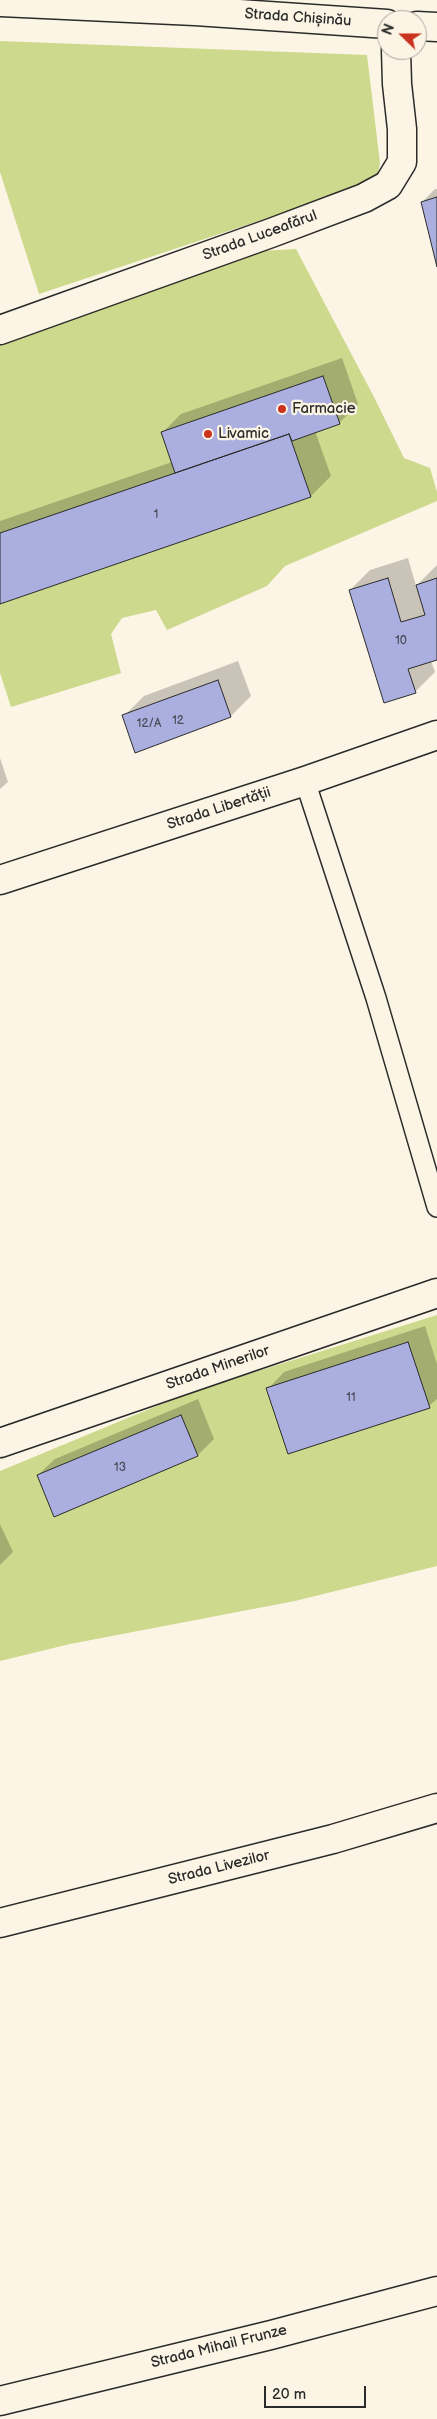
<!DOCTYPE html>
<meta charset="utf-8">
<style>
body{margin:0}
#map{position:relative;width:437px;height:2419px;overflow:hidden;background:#fcf5e5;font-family:"Balsamiq Sans",sans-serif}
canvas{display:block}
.north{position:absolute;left:377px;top:10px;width:50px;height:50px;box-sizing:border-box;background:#fcf5e5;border:1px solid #a8a49b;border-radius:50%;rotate:292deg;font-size:14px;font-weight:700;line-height:20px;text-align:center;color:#2b2b2b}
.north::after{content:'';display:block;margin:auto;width:18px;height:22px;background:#c8321e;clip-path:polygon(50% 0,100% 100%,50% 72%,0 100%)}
.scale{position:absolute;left:264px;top:2386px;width:102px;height:22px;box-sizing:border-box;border:2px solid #2b2b2b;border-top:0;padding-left:6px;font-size:15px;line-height:18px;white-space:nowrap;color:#2b2b2b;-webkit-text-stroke:4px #fcf5e5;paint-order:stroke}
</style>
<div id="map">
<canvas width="437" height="2419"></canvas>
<div class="north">N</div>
<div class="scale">20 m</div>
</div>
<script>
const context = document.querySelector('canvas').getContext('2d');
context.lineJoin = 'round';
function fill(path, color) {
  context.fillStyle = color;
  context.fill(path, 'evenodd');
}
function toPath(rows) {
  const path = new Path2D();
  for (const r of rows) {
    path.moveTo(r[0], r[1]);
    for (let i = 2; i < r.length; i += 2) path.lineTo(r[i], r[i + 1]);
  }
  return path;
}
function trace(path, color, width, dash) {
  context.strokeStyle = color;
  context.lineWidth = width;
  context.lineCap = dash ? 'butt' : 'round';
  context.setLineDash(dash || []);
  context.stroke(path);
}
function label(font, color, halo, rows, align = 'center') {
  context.font = font + ' "Balsamiq Sans",sans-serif';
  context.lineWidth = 4.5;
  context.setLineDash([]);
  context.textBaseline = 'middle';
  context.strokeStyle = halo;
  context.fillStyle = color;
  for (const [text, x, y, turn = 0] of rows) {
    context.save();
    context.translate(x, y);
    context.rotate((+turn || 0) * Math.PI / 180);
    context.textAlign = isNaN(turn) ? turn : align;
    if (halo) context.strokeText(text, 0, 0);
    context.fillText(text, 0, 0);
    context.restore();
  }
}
fill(toPath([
 [0,41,367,55,380,163,376,182,39,294,0,172],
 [296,249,374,397,404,458,430,468,437,492,437,501,285,566,267,586,167,630,156,610,122,618,111,634,121,673,11,707,0,673,0,343,259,251],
 [437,1315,437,1566,295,1601,70,1644,0,1661,0,1471,188,1393]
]), '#cdd98c');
fill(toPath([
 [435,189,437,189,437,263,422,202],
 [342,358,358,404,339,423,315,431,331,476,311,496,0,603,0,521,172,462,162,433,181,414],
 [408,558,416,586,437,565,437,659,431,661,435,672,415,692,350,590,370,570],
 [238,661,251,696,231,716,124,716,144,696],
 [0,758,8,782,0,789],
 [425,1326,437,1364,437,1399,429,1406,268,1389,284,1372],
 [198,1399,214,1439,198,1455,55,1516,38,1475,55,1459],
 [0,1524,13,1552,0,1565]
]), '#0003');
const building = toPath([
 [437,197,437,267,421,202,437,197],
 [323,376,340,424,292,441,289,434,175,473,161,432,323,376],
 [289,434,311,497,0,604,0,533,289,434],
 [388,578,401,622,425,615,416,585,437,578,437,660,408,669,416,693,384,703,349,590,388,578],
 [218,680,231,717,135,753,122,715,218,680],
 [408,1342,430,1408,288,1454,266,1388,408,1342],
 [181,1415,198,1456,54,1517,37,1475,181,1415]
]);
fill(building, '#abafe0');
trace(building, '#2b2b2b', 1);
const service = toPath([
 [305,781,376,998,437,1207]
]);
const minor = toPath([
 [0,2,195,11,387,24],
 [417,26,437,27],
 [0,330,271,233,364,198,388,185,402,162,402,129,397,84,396,50],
 [0,880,305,781,437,735],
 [0,1923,333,1839,437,1808],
 [0,2401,271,2335,437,2291]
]);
const tertiary = toPath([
 [0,1443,437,1293]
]);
trace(service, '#2b2b2b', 22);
trace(minor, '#2b2b2b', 31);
trace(tertiary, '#2b2b2b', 31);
trace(service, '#fcf5e5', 19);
trace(minor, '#fcf5e5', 28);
trace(tertiary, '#fcf5e5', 28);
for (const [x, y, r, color] of [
 [282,409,5,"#c8321e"],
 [208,434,5,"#c8321e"]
]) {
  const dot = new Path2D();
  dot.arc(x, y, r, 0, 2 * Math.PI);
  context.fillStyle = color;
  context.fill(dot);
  trace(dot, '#fcf5e5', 2);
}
label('12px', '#4b4c58', null, [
 ["1",156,515],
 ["10",401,641],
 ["12",178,721],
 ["12/A",149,724],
 ["11",351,1398],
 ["13",120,1468]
]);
label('15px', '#2b2b2b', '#fcf5e5', [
 ["Strada Chișinău",298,18,4],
 ["Strada Luceafărul",260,236,-20],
 ["Strada Libertății",219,809,-18],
 ["Strada Minerilor",218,1368,-19],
 ["Strada Livezilor",219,1868,-14],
 ["Strada Mihail Frunze",219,2347,-14]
]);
label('15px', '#2b2b2b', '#fcf5e5', [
 ["Farmacie",292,409],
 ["Livamic",218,434]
], 'left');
</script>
